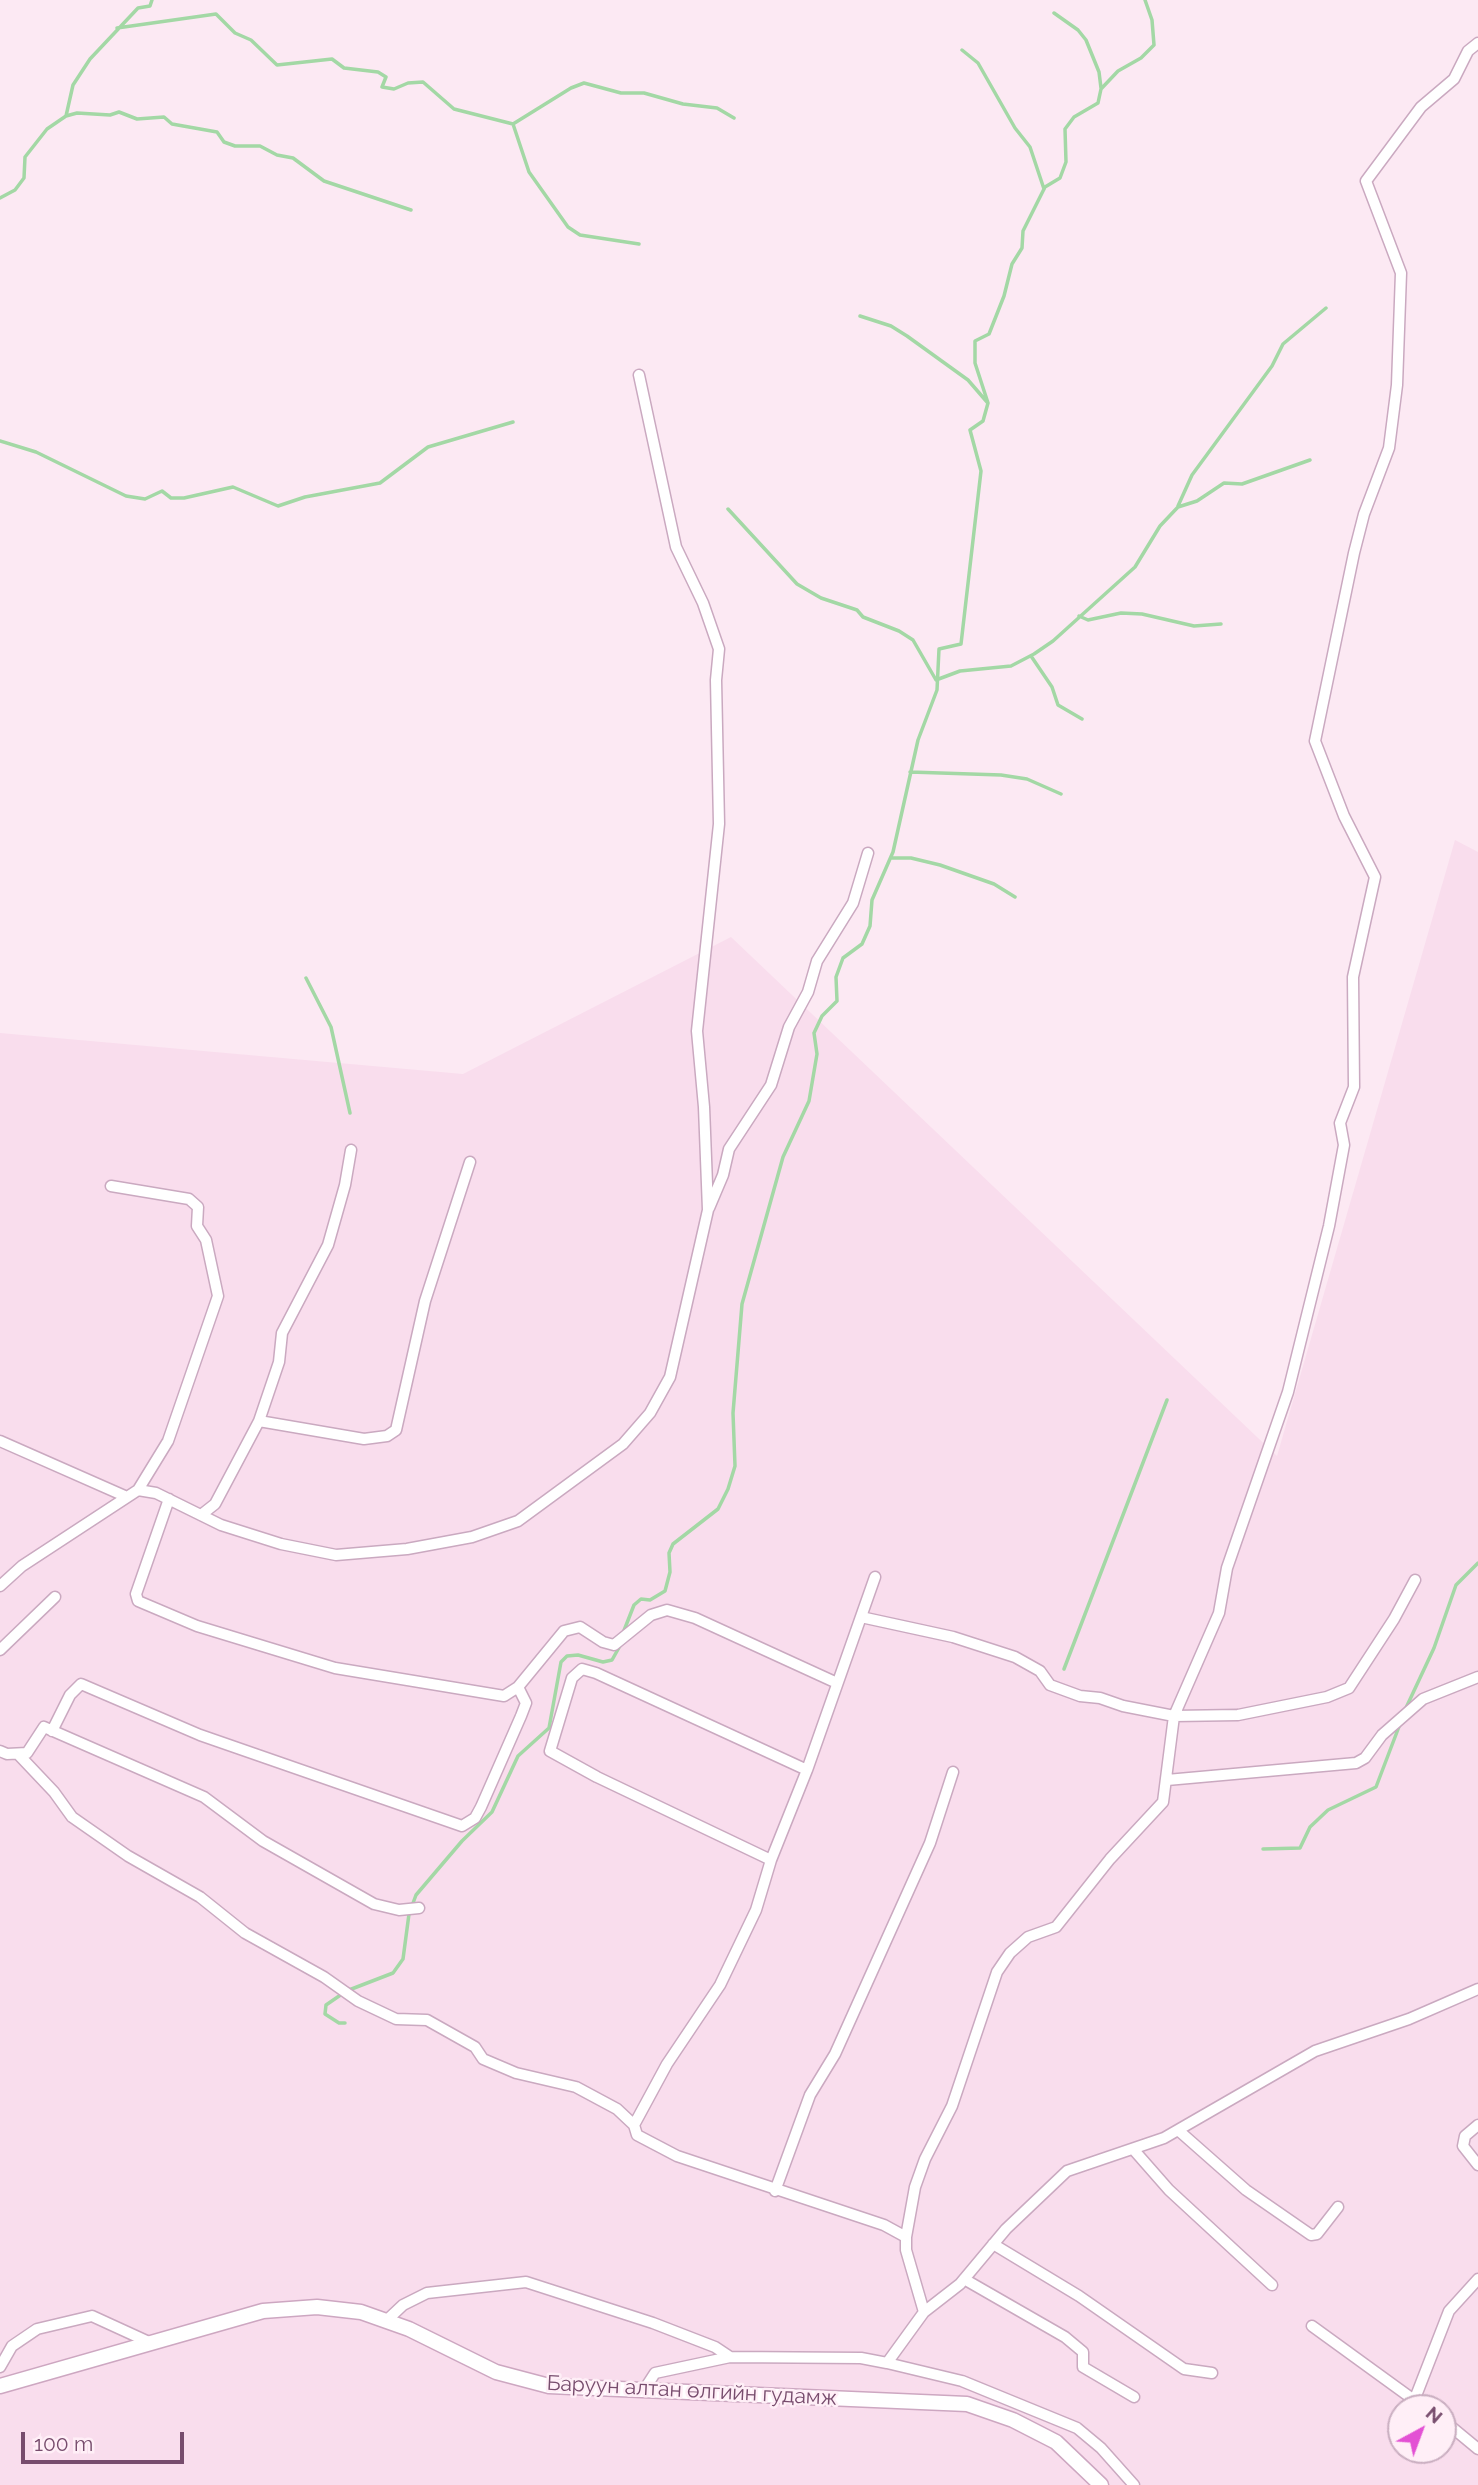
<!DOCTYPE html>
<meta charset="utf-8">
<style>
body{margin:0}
#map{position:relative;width:1478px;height:2485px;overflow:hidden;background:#fce9f3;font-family:Raleway,sans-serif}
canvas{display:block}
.north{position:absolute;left:1387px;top:2394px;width:70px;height:70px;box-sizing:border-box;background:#ffeff7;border:2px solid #c9aec0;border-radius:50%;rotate:41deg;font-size:19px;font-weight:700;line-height:28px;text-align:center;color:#774c6d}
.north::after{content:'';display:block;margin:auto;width:24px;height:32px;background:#e351d4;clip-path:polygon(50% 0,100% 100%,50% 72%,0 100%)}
.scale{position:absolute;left:21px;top:2432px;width:163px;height:32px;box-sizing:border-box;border:4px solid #774c6d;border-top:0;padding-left:9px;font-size:21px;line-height:24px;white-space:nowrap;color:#774c6d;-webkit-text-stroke:5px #ffeff7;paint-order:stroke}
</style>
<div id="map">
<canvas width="1478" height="2485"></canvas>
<div class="north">N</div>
<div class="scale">100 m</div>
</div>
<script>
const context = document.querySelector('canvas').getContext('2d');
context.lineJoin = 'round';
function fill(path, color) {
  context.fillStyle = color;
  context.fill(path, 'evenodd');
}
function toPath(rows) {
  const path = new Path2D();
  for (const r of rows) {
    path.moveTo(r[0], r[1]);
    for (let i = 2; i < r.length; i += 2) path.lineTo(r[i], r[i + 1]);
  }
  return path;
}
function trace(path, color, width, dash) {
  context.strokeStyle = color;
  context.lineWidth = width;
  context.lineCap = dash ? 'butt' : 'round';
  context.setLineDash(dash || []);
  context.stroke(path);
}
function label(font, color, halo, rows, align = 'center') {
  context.font = font + ' Raleway,sans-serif';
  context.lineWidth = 5;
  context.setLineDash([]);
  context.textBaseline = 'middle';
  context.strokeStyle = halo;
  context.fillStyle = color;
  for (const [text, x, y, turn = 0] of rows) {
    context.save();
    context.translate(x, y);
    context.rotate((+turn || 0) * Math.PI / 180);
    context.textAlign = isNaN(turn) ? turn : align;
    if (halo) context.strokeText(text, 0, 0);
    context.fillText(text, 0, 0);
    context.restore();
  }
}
fill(toPath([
 [1455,840,1478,852,1478,2485,0,2485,0,1033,463,1074,731,937,1277,1456],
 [1401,2408,1443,2408,1443,2450,1401,2450]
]), '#f9dded');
trace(toPath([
 [1054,13,1078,30,1086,40,1099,72,1101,88],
 [117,28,216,14,235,33,251,40,277,65,332,59,344,68,378,72,386,77,382,87,394,89,408,83,423,82,454,109,513,124,571,88,584,83,621,93,644,93,683,104,717,108,734,118],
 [962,50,978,63,1015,128,1030,147,1044,189],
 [66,116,77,113,110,115,119,112,137,119,164,117,172,124,217,132,224,142,235,146,260,146,277,155,293,158,324,181,411,210],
 [513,124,529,172,568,227,580,235,639,244],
 [0,198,15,190,24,178,25,157,47,129,66,116,73,85,90,59,138,8,150,6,152,0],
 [860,316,891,326,907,336,968,380,987,402],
 [0,441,36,452,126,496,145,499,162,491,171,498,184,498,233,487,278,506,305,497,380,483,428,447,513,422],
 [1178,506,1192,475,1272,366,1283,344,1326,308],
 [728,509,797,584,821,598,857,610,863,617,899,631,913,640,936,680,960,671,1011,666,1034,654,1053,641,1135,567,1160,526,1178,507,1197,501,1224,483,1242,484,1310,460],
 [1079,616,1088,620,1121,613,1142,614,1194,626,1221,624],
 [1031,656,1052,687,1058,705,1082,719],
 [910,772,1001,775,1027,779,1061,794],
 [891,858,911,858,940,865,994,884,1015,897],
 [306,978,331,1027,350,1113],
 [623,1633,634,1605,641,1599,650,1600,665,1591,670,1572,669,1553,673,1544,718,1509,728,1489,735,1466,733,1413,742,1304,783,1157,809,1101,817,1054,814,1033,822,1016,837,1001,836,977,843,958,862,944,870,926,872,900,893,852,918,740,937,690,939,649,961,644,981,471,970,430,983,421,988,403,975,363,975,341,989,334,1004,296,1012,264,1022,248,1023,231,1045,187,1060,178,1066,162,1065,129,1074,117,1098,103,1101,89,1118,71,1141,58,1154,45,1152,20,1145,0],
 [1064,1669,1167,1400],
 [1405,1710,1434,1648,1456,1585,1478,1563],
 [1263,1849,1300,1848,1310,1827,1328,1810,1376,1787,1400,1724],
 [349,1990,393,1973,403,1959,409,1914,416,1895,462,1841,492,1812,518,1756,549,1728,561,1662,567,1656,578,1655,603,1662,612,1660,621,1644],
 [342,1994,326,2005,325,2014,339,2023,345,2023]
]), '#a3d8a5', 3.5);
const minor = toPath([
 [111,1186,189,1199,198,1207,197,1226,206,1240,218,1296,168,1441,138,1490],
 [709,1208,723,1175,729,1149,771,1085,789,1027,808,992,817,961,853,903,868,853],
 [259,1421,279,1362,282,1333,328,1245,345,1185,351,1150],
 [0,1441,127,1497],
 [169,1499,136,1594,138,1601,197,1626,335,1668,504,1696,518,1687,564,1631,580,1627,603,1642,614,1645,651,1615,667,1610,695,1618,837,1683],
 [201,1515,215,1504,259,1421,364,1439,387,1436,396,1430,425,1301,470,1162],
 [0,1586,22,1566,138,1490,156,1493,221,1525,281,1544,336,1555,407,1549,472,1537,518,1521,623,1444,650,1413,670,1377,708,1210,704,1107,697,1031,719,824,716,680,719,649,703,603,676,547,639,375],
 [861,1617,953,1637,1015,1657,1040,1671,1050,1685,1080,1696,1100,1698,1123,1706,1174,1716,1238,1715,1327,1697,1349,1688,1394,1619,1415,1580],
 [0,1650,55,1597],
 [52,1731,70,1695,81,1684,200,1735,462,1826,475,1818,481,1807,521,1716,526,1703,518,1687],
 [0,1751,7,1754,27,1753,44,1727,204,1797,263,1841,374,1904,399,1910,419,1908],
 [18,1754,54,1792,72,1817,128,1856,200,1897,245,1933,324,1977,358,2001,396,2019,427,2020,475,2047,483,2059,516,2073,576,2087,617,2109,634,2125,637,2135,677,2156,884,2225,906,2237,906,2250,924,2312],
 [1167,1780,1356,1763,1365,1758,1382,1735,1423,1699,1478,1677],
 [771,1860,597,1777,550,1751,572,1678,582,1669,596,1673,807,1770],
 [634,2125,667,2064,720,1985,756,1910,771,1860,807,1770,875,1577],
 [1478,2125,1465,2136,1463,2146,1478,2165],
 [1178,2130,1246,2190,1311,2235,1317,2234,1338,2207],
 [1133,2149,1169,2190,1272,2285],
 [775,2191,810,2095,835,2054,930,1843,953,1772],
 [906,2237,915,2187,925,2159,952,2106,997,1972,1010,1953,1028,1937,1056,1927,1110,1859,1163,1802,1174,1716,1219,1613,1227,1568,1288,1392,1329,1226,1344,1145,1340,1123,1354,1087,1353,977,1375,877,1344,816,1315,741,1354,553,1364,514,1389,448,1397,385,1401,273,1366,181,1421,107,1454,79,1468,51,1478,43],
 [993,2244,1079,2296,1184,2369,1212,2373],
 [964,2279,1065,2337,1083,2352,1083,2367,1134,2397],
 [386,2321,403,2305,427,2293,526,2282,653,2323,715,2347,730,2357],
 [1312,2326,1425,2408],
 [887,2363,924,2312,960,2284,1006,2229,1067,2171,1164,2138,1315,2051,1409,2019,1478,1989],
 [0,2367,12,2346,37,2329,92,2316,151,2343],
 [644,2390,655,2373,730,2357,861,2358,887,2363,962,2381,1077,2428,1101,2448,1134,2485],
 [1414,2401,1449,2311,1478,2279],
 [1443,2420,1478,2449]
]);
const secondary = toPath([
 [0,2386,263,2311,317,2307,361,2312,409,2329,496,2372,549,2386,967,2404,1013,2420,1056,2442,1101,2485]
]);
trace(minor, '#caa9c0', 13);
trace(secondary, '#cda7c1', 17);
trace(minor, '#fff', 10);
trace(secondary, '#fff', 14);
label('21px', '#774c6d', '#ffeff7', [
 ["Баруун алтан өлгийн гудамж",692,2391,3]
]);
</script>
